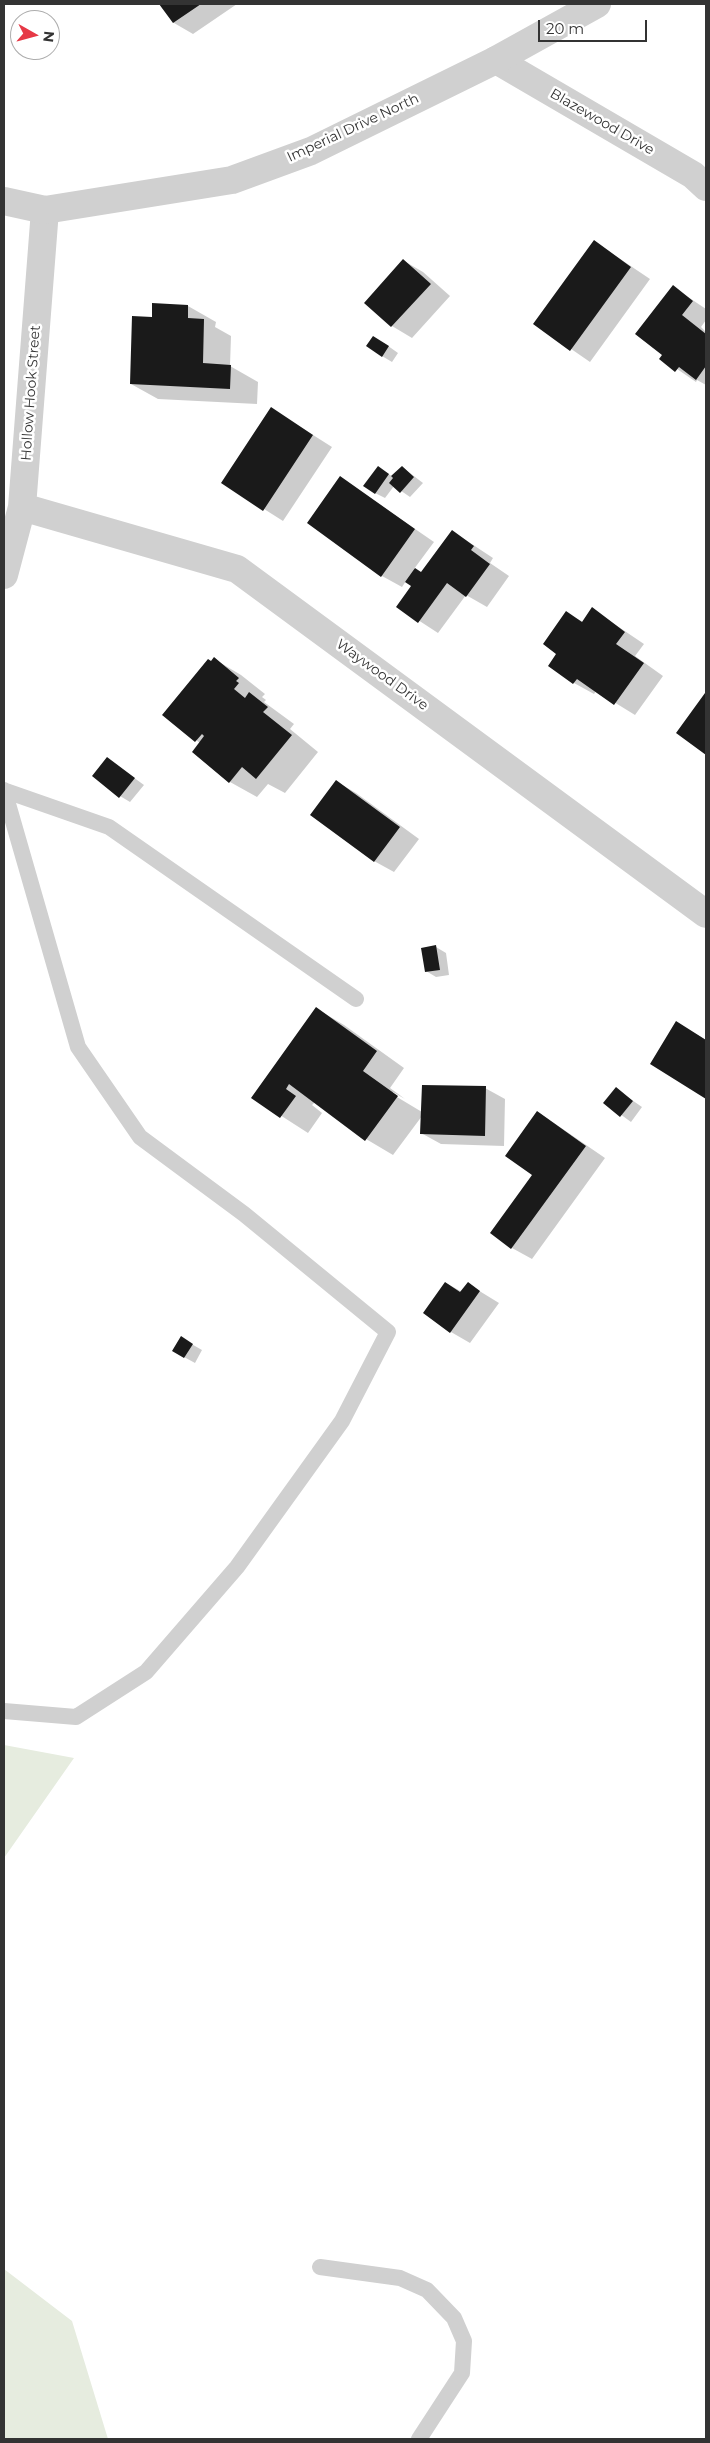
<!DOCTYPE html>
<style>
body{margin:0}
#map{position:relative;width:710px;height:2443px;overflow:hidden;background:#fff;font-family:Montserrat,sans-serif}
canvas{display:block}
.frame{position:absolute;inset:0;border:5px solid #333;pointer-events:none}
.north{position:absolute;left:10px;top:10px;width:50px;height:50px;box-sizing:border-box;background:#fff;border:1px solid #adadad;border-radius:50%;rotate:97deg;font-size:14px;font-weight:700;line-height:20px;text-align:center;color:#333}
.north::after{content:'';display:block;margin:auto;width:18px;height:22px;background:#e63946;clip-path:polygon(50% 0,100% 100%,50% 72%,0 100%)}
.scale{position:absolute;left:538px;top:20px;width:109px;height:22px;box-sizing:border-box;border:2px solid #333;border-top:0;padding-left:6px;font-size:15px;line-height:18px;white-space:nowrap;color:#333;-webkit-text-stroke:4px #fff;paint-order:stroke}
</style>
<div id="map">
<canvas width="710" height="2443"></canvas>
<div class="frame"></div>
<div class="north">N</div>
<div class="scale">20 m</div>
</div>
<script>
const context = document.querySelector('canvas').getContext('2d');
context.lineJoin = 'round';
function fill(path, color) {
  context.fillStyle = color;
  context.fill(path, 'evenodd');
}
function toPath(rows) {
  const path = new Path2D();
  for (const r of rows) {
    path.moveTo(r[0], r[1]);
    for (let i = 2; i < r.length; i += 2) path.lineTo(r[i], r[i + 1]);
  }
  return path;
}
function trace(path, color, width, dash) {
  context.strokeStyle = color;
  context.lineWidth = width;
  context.lineCap = dash ? 'butt' : 'round';
  context.setLineDash(dash || []);
  context.stroke(path);
}
function label(font, color, halo, rows, align = 'center') {
  context.font = font + ' Montserrat,sans-serif';
  context.lineWidth = 5;
  context.setLineDash([]);
  context.textBaseline = 'middle';
  context.strokeStyle = halo;
  context.fillStyle = color;
  for (const [text, x, y, turn = 0] of rows) {
    context.save();
    context.translate(x, y);
    context.rotate((+turn || 0) * Math.PI / 180);
    context.textAlign = isNaN(turn) ? turn : align;
    if (halo) context.strokeText(text, 0, 0);
    context.fillText(text, 0, 0);
    context.restore();
  }
}
fill(toPath([
 [4,1745,74,1758,4,1858],
 [4,2269,72,2321,108,2439,4,2439]
]), '#e6ecdf');
fill(toPath([
 [161,4,237,4,193,34,174,23],
 [595,242,650,279,590,362,535,324],
 [404,261,423,272,450,296,412,338,392,326,366,303],
 [673,287,706,309,706,320,701,327,706,332,706,385,697,380,696,382,661,358,663,355],
 [153,304,188,306,216,322,215,327,231,336,230,366,258,382,257,404,158,399,131,384,153,319],
 [384,343,398,353,392,362,382,356],
 [272,409,332,447,283,521,223,483],
 [378,467,393,477,402,467,423,483,410,497,394,486,385,498,375,493],
 [341,478,434,542,414,569,421,573,452,531,493,558,490,563,509,576,487,607,466,595,438,633,398,607,413,586,406,581,402,587,382,576,308,523],
 [592,609,644,644,635,656,663,676,635,715,596,691,594,694,574,683,549,666,558,653,566,613,583,622],
 [214,659,241,675,265,694,262,697,266,700,264,702,294,724,290,729,318,752,285,793,268,784,257,797,230,782,200,743,164,715],
 [705,695,706,695,706,753,678,732],
 [108,759,144,785,130,802,120,796],
 [337,782,356,793,419,839,394,872,374,861],
 [436,947,446,953,449,975,436,977,426,971],
 [317,1009,344,1025,404,1068,390,1088,405,1099,393,1092,392,1094,422,1112,485,1088,505,1099,504,1146,441,1144,421,1133,422,1116,393,1155,366,1139,315,1102,312,1105,322,1113,308,1133,252,1097],
 [677,1023,706,1040,706,1097,652,1063],
 [616,1089,642,1107,631,1122,605,1103],
 [538,1112,605,1158,532,1259,512,1248,534,1174],
 [446,1283,462,1292,468,1284,499,1303,470,1343,451,1332],
 [181,1338,202,1350,195,1363,173,1351]
]), '#0003');
fill(toPath([
 [159,4,201,4,173,23],
 [594,240,631,267,570,351,533,324],
 [403,259,431,284,391,327,364,303],
 [673,285,693,301,682,315,706,334,706,366,696,380,679,367,675,372,659,359,662,355,635,334],
 [152,303,188,305,188,318,204,319,203,363,231,365,230,389,130,384,132,316,152,317],
 [373,336,389,346,382,357,366,346],
 [271,407,313,435,263,511,221,483],
 [378,466,389,474,375,494,363,486],
 [402,466,414,477,400,493,389,483,393,478,391,476],
 [340,476,415,529,381,577,307,523],
 [452,530,474,546,471,550,490,564,466,597,447,583,418,623,396,607,411,586,405,582,415,568,421,572],
 [592,607,625,632,616,644,644,663,614,705,577,679,573,684,548,666,556,654,543,644,566,611,582,622],
 [214,657,239,678,236,681,239,683,234,689,245,698,249,692,268,707,263,712,292,735,256,779,242,767,229,783,192,752,204,736,202,734,195,742,162,715,208,659,211,661],
 [705,693,706,694,706,755,676,733],
 [107,757,135,778,119,798,92,776],
 [336,780,400,827,374,862,310,815],
 [436,945,440,970,425,972,421,948],
 [316,1007,377,1051,363,1071,398,1096,365,1141,289,1084,286,1089,296,1096,280,1118,251,1098],
 [676,1021,706,1040,706,1099,650,1064],
 [422,1085,486,1086,485,1136,420,1134],
 [616,1087,633,1101,620,1117,603,1103],
 [537,1111,586,1146,511,1249,490,1233,532,1175,505,1156],
 [445,1282,460,1292,468,1282,480,1291,450,1333,423,1313],
 [181,1336,193,1344,184,1358,172,1351]
]), '#1a1a1a');
trace(toPath([
 [4,790,78,1047,140,1137,244,1214,388,1332,342,1421,237,1567,146,1672,76,1717,4,1711],
 [6,791,109,827,356,999],
 [320,2267,400,2278,427,2290,454,2318,464,2341,462,2373,419,2439]
]), '#d0d0d0', 16);
trace(toPath([
 [496,60,693,175,706,187],
 [22,507,237,569,706,914],
 [4,575,22,507,45,210]
]), '#d0d0d0', 28);
trace(toPath([
 [4,201,45,210,232,180,311,151,496,60,597,4]
]), '#d0d0d0', 28);
label('14px', '#333', '#fff', [
 ["Blazewood Drive",602,122,30],
 ["Imperial Drive North",353,128,-25],
 ["Hollow Hook Street",31,393,-86],
 ["Waywood Drive",382,675,36]
]);
</script>
